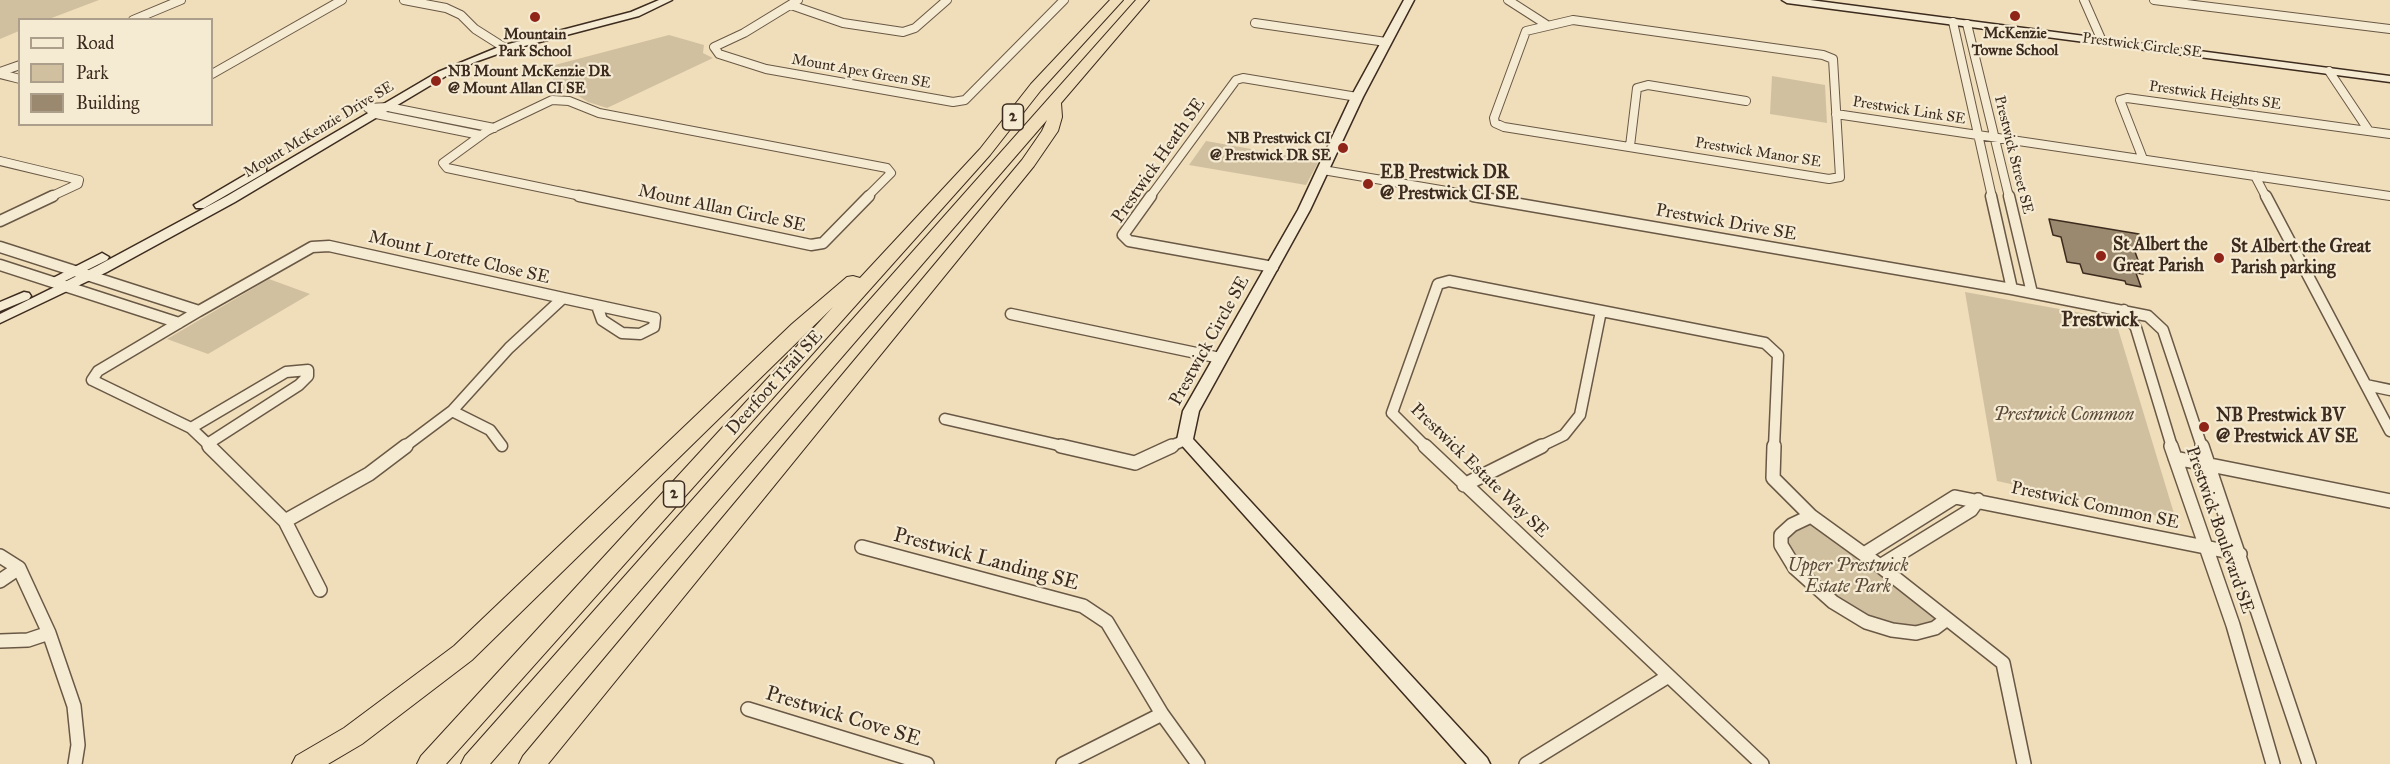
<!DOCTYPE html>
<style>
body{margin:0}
#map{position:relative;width:2390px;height:764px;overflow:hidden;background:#f0deba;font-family:"IM FELL Great Primer",serif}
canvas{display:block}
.legend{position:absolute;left:18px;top:18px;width:195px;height:108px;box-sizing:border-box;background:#f5ead2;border:2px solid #ab9e8a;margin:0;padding:8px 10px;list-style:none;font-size:18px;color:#3c2b1e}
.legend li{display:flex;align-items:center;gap:12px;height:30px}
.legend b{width:30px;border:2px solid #ab9e8a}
</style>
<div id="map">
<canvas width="2390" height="764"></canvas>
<ul class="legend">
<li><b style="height:8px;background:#f5ead2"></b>Road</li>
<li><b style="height:16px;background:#d1c09f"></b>Park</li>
<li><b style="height:16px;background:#9a886f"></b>Building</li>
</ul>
</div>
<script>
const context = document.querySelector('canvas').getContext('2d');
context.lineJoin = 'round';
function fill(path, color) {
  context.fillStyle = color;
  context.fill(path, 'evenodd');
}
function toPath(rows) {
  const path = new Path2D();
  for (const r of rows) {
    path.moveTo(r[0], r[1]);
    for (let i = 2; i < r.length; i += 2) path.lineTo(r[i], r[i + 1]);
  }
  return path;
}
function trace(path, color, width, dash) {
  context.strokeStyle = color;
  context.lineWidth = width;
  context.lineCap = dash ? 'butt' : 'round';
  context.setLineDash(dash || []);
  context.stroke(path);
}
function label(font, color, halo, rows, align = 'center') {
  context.font = font + ' "IM FELL Great Primer",serif';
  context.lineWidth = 4.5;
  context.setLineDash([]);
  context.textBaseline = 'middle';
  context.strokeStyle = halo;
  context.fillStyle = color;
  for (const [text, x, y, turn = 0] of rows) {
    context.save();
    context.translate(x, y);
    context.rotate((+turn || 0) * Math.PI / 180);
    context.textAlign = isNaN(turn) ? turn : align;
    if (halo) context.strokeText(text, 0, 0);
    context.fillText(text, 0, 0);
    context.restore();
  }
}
fill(toPath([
 [0,0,99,0,49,19,20,20,19,31,0,39],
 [669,35,704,45,703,53,713,58,607,108,588,102,577,95,560,93,547,67],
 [1772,76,1825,85,1827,123,1770,114],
 [1206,141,1319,161,1306,185,1189,165],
 [269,279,310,294,208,354,167,339],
 [1965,292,2115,319,2176,520,1997,481],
 [1811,516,1945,617,1935,628,1892,630,1833,602,1781,545,1792,525]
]), '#d1c09f');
const building = toPath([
 [2049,219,2139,234,2145,251,2134,249,2143,274,2136,273,2141,287,2126,284,2125,281,2083,273,2080,264,2067,262,2061,237,2053,235,2049,219]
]);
fill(building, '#9a886f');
trace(building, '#3c2b1e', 1.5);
const streetFar2 = toPath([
 [404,0,446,8,461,15,475,29,505,48],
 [798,0,744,33,714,47,719,54,766,69,953,102,965,100,1064,0],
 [1508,0,1547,25],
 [2084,0,2102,41],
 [2154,0,2390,29],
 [791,5,843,23,903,32,915,28,947,0],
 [133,20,181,0],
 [1573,20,1823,55,1833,59,1840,177,1829,179,1504,127,1495,123,1494,118,1526,31,1573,20],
 [1953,22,1992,197],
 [1255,23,1386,42],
 [1967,24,2009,197],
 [2329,71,2369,131],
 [0,72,20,65],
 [0,74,20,79],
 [212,74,342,0],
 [368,108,388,107,494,128],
 [368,108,376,114,480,135],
 [1836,114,2390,196],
 [1630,146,1637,88,1648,85,1746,101],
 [2143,159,2120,100,2127,98,2390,134],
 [0,161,79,180],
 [1323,170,1482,197],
 [2255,176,2266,197],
 [50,197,78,184,79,180],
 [586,197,447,168,443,163,487,131,552,100,569,101,599,113,887,168,891,173,867,197],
 [1150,197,1236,80,1243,78,1357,97]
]);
const streetFar1 = toPath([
 [579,196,811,245,823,243,869,196],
 [1151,196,1123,235,1129,241,1273,267],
 [1473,196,2012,289,2148,316,2163,330,2202,447],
 [1991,196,2012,289],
 [2009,196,2032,293],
 [2266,196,2390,431],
 [0,221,53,196],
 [0,247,199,311],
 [0,265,179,323],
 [563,298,655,318,654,327,640,334,622,333,602,320,597,306],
 [2124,310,2136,328,2172,447],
 [199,311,98,371,92,380,191,428,211,447],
 [199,311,312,247,329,246,563,298,509,348,452,411,404,447],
 [1011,314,1220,358],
 [2366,385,2390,390],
 [452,411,490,430,502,446],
 [945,419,1067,447],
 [191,428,286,372,308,370,308,376,299,385,209,443],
 [1169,447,1185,440],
 [1426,447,1392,413,1438,284,1449,281,1765,343,1778,355,1774,447],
 [1539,447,1564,435,1580,415,1601,311]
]);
const street = toPath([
 [209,446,285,521,369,474,406,446],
 [1061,446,1135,463,1172,446],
 [1425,446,1762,764],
 [1774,446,1773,478,1811,516,1880,566,2003,663,2024,764],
 [2171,446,2233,625,2273,764],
 [2202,446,2309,764],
 [2175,458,2390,501],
 [1464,485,1542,446],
 [1811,516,1792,525,1781,535,1781,545,1795,568,1833,602,1866,622,1892,630,1916,633,1935,628,1947,619],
 [285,521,320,590],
 [862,547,1083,606,1107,622,1162,714,1198,764],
 [1864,554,1955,497,2240,554],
 [0,556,19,568,49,633,74,706,78,745,75,764],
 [1880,566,1971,510,1978,500],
 [0,581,19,568],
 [0,641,28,640,49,633],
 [748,709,927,764],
 [1063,764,1162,714],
 [1526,764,1667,677]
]);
const secondary = toPath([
 [659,0,672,0,639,16,509,50,475,62,446,76,235,202,107,272,0,323,0,314,97,266,227,196,438,72,501,46,631,12,659,0],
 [1404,0,1414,0,1363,97,1310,210,1199,411,1193,439,1487,758,1490,764,1467,764,1177,440,1183,411,1298,210,1351,97,1404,0],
 [1782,0,1810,0,2390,76,2390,82,1787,3,1782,0],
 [262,165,266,166,266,172,204,208,196,208,194,205,262,165],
 [102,253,109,257,107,260,59,284,54,285,47,281,102,253],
 [24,292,29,293,31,296,29,299,0,311,0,302,24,292]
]);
const highway = toPath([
 [1110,0,1123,0,1041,90,990,155,446,764,417,764,421,756,833,307,472,660,362,744,328,764,292,764,296,756,344,728,454,646,792,324,847,277,853,276,860,278,980,149,1031,84,1110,0],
 [1136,0,1149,0,1061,103,1062,117,1058,131,1034,166,548,764,519,764,523,756,1022,160,1042,131,1047,120,490,764,461,764,465,756,1136,0]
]);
trace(streetFar2, '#695845', 10);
trace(streetFar1, '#695845', 13);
trace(street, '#695845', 16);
trace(secondary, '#3c2b1e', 3);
trace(highway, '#3c2b1e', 2);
trace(streetFar2, '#f5ead2', 8);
trace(streetFar1, '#f5ead2', 10);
trace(street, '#f5ead2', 13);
fill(secondary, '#f5ead2');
fill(highway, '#f0deba');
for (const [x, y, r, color] of [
 [2015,16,6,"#8f2418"],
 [535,17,6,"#8f2418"],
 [436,81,6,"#8f2418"],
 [1343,148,6,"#8f2418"],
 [1368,184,6,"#8f2418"],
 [2101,256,6,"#8f2418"],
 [2219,258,6,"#8f2418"],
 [2204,427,6,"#8f2418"]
]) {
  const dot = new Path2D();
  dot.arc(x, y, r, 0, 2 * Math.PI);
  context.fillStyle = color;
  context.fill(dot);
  trace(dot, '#f5ead2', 2);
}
label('bold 15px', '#3c2b1e', '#f5ead2', [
 ["McKenzie",2015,34],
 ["Towne School",2015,51],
 ["Mountain",535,35],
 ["Park School",535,52],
 ["NB Mount McKenzie DR",448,72,"left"],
 ["@ Mount Allan CI SE",448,89,"left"],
 ["NB Prestwick CI",1331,139,"right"],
 ["@ Prestwick DR SE",1331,156,"right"]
]);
label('15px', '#3c2b1e', '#f5ead2', [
 ["Prestwick Circle SE",2142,46,7],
 ["Mount Apex Green SE",861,72,10],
 ["Prestwick Heights SE",2215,96,8],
 ["Prestwick Link SE",1909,111,9],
 ["Mount McKenzie Drive SE",319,130,-31],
 ["Prestwick Manor SE",1758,153,9],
 ["Prestwick Street SE",2013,155,76]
]);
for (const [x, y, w] of [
 [1013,117,21],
 [674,494,21]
]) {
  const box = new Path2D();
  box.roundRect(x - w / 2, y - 13, w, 26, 4.5);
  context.fillStyle = '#f5ead2';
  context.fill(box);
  trace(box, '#3c2b1e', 1.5);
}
label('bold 16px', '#3c2b1e', null, [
 ["2",1013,117],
 ["2",674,494]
]);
label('18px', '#3c2b1e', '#f5ead2', [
 ["Prestwick Heath SE",1159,161,-55],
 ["Mount Allan Circle SE",722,209,12],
 ["Prestwick Drive SE",1726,223,10],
 ["Mount Lorette Close SE",459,258,13],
 ["Prestwick Circle SE",1210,341,-61],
 ["Deerfoot Trail SE",775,383,-48],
 ["Prestwick Estate Way SE",1479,471,44],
 ["Prestwick Common SE",2095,506,12],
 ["Prestwick Boulevard SE",2219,530,71]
]);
label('bold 18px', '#3c2b1e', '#f5ead2', [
 ["EB Prestwick DR",1380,174],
 ["@ Prestwick CI SE",1380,195],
 ["St Albert the",2113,246],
 ["Great Parish",2113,267],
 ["St Albert the Great",2231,248],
 ["Parish parking",2231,269],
 ["NB Prestwick BV",2216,417],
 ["@ Prestwick AV SE",2216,438]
], 'left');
label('italic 18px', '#5a4938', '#f5ead2', [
 ["Prestwick Common",2064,416],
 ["Upper Prestwick",1848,567],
 ["Estate Park",1848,588]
]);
label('bold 20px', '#3c2b1e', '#f5ead2', [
 ["Prestwick",2100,321]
]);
label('21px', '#3c2b1e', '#f5ead2', [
 ["Prestwick Landing SE",986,560,15],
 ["Prestwick Cove SE",843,717,17]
]);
</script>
